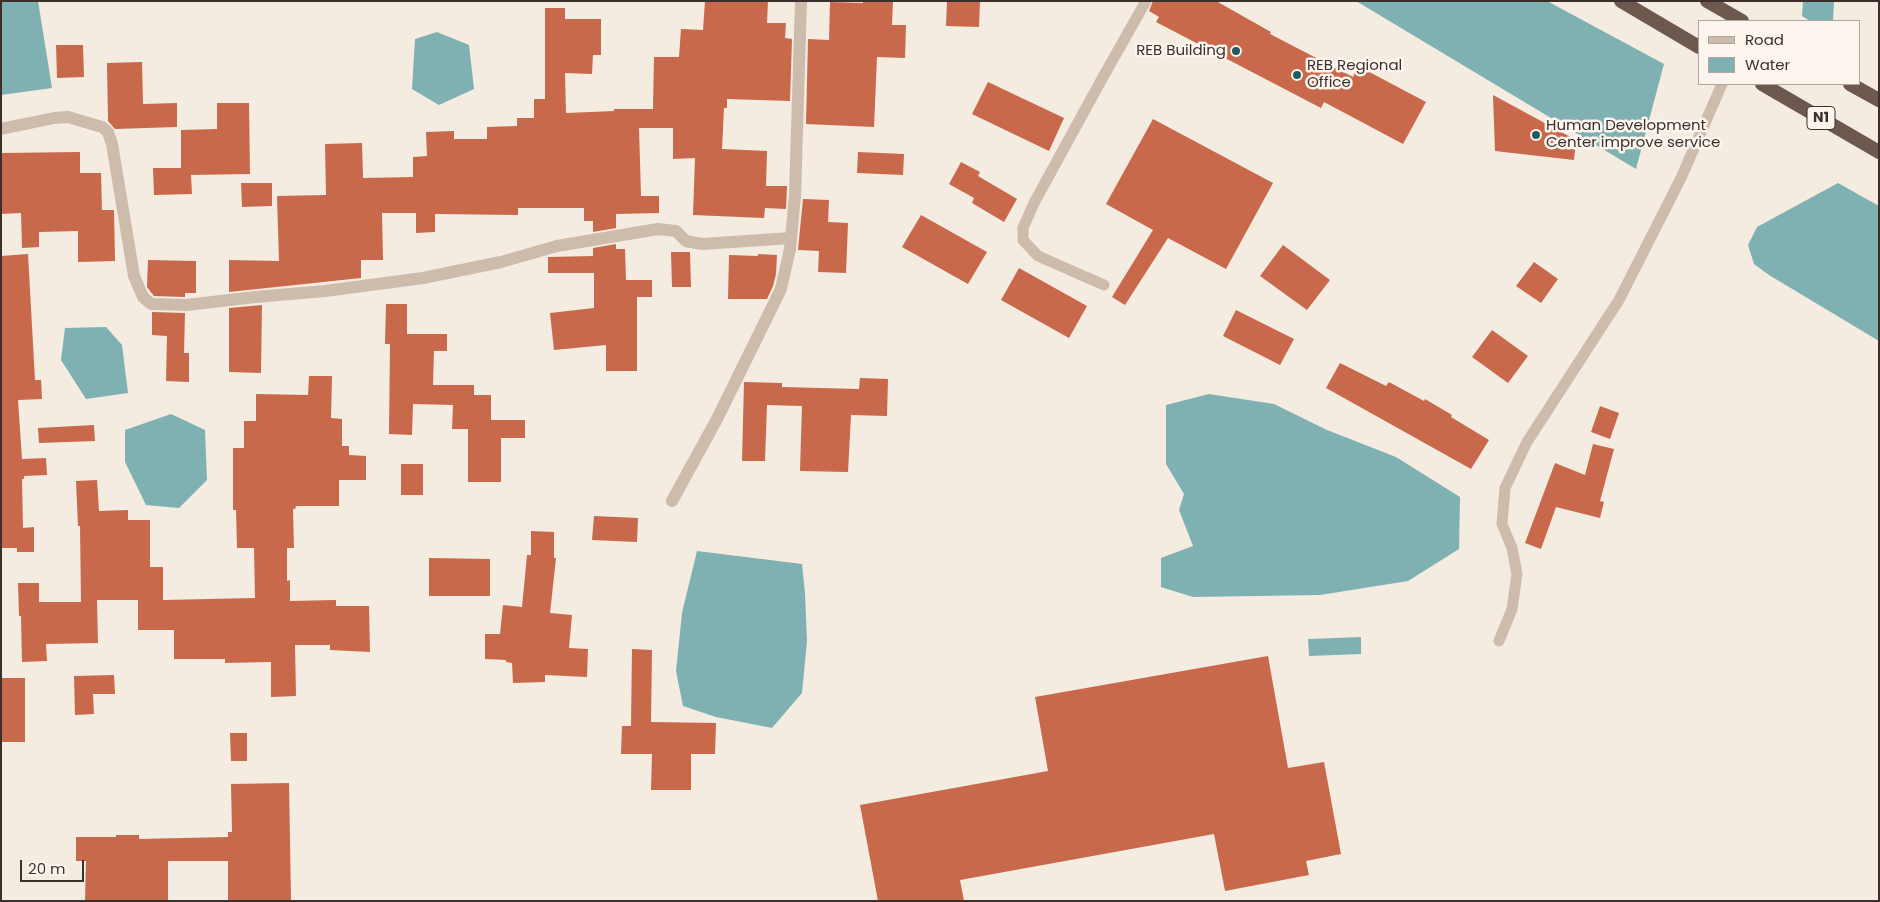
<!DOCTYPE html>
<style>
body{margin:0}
#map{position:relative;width:1880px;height:902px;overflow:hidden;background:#f4ebe1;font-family:Poppins,sans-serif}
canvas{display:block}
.frame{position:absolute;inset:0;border:2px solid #3b302b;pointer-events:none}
.legend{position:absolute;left:1698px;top:20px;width:162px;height:65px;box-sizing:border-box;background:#fbf5ee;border:1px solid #aea6a0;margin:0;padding:6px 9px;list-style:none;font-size:15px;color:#3b302b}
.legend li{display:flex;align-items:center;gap:10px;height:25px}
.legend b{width:25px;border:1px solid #aea6a0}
.scale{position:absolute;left:20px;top:860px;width:64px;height:22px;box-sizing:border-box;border:2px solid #3b302b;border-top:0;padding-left:6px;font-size:15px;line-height:18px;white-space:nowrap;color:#3b302b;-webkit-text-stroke:4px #fbf5ee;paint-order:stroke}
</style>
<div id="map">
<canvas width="1880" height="902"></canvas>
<div class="frame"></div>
<ul class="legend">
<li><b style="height:6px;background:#cdbbac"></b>Road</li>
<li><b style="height:14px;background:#7fb0b2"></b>Water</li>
</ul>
<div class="scale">20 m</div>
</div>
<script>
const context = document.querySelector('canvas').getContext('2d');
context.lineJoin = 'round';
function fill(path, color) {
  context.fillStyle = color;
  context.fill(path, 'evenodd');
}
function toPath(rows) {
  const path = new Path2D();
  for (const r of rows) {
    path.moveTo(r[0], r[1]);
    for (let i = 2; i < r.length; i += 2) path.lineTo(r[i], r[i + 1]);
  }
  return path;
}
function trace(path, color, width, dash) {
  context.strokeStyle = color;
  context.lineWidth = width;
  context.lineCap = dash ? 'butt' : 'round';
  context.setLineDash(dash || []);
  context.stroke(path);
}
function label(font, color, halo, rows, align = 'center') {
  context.font = font + ' Poppins,sans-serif';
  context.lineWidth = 5;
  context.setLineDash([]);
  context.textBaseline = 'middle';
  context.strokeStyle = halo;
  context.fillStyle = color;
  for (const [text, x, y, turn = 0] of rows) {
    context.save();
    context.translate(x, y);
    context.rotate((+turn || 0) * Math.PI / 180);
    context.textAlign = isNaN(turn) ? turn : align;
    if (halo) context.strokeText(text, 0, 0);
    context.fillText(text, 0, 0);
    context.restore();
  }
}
fill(toPath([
 [1,1,38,1,52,88,1,95],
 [1356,1,1547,1,1664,64,1636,169],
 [1803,1,1834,1,1833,21,1810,21,1802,16],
 [437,32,469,45,474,89,439,105,412,89,415,39],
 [1838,183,1879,206,1879,341,1769,275,1754,264,1748,245,1757,227],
 [106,327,122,345,128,393,86,399,61,360,65,328],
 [1209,394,1274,404,1327,430,1396,457,1460,497,1459,549,1408,581,1320,595,1193,597,1161,587,1161,558,1193,546,1179,510,1184,494,1166,464,1166,405],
 [171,414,205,430,207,480,179,508,146,505,125,462,125,430],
 [697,551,802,564,805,593,807,641,802,693,772,728,716,717,683,706,676,671,682,613],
 [1361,637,1361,654,1309,656,1308,639]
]), '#7fb0b2');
fill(toPath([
 [705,1,768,1,767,23,786,23,785,38,792,39,790,101,727,99,727,108,724,108,722,149,767,151,766,186,787,186,786,209,765,208,764,218,693,215,695,158,673,159,673,128,639,128,641,196,659,196,659,213,616,214,616,228,593,232,593,221,584,221,584,208,518,208,518,215,435,214,435,232,416,233,416,213,382,213,383,260,361,260,361,278,229,292,229,260,279,261,277,196,326,195,325,144,362,143,363,178,413,177,413,157,427,156,426,132,454,131,454,139,487,139,487,127,517,126,517,118,534,118,534,99,545,99,545,8,565,8,565,19,601,19,601,55,593,55,592,74,565,73,566,113,614,111,614,109,653,109,654,57,679,57,681,29,703,30],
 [863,1,893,1,892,25,906,25,905,58,877,57,874,127,806,124,808,39,829,40,830,2,863,3],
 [947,1,980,1,979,27,946,26],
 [1153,1,1216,1,1271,32,1270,34,1353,77,1358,66,1426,102,1403,144,1324,102,1321,108,1156,22,1159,17,1149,11],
 [56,45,83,45,84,77,57,78],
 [142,62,143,104,177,103,177,127,115,129,108,121,107,63],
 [988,82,1064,118,1049,151,972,114],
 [1493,95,1576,140,1574,160,1495,151],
 [217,103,249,103,250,174,191,175,192,194,154,195,153,168,181,168,181,130,217,129],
 [1153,119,1273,183,1226,269,1168,238,1125,305,1112,297,1153,230,1106,204],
 [80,152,80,173,101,173,102,210,114,210,115,261,78,262,78,231,39,232,39,247,22,248,21,213,1,214,1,153],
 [858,152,904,154,903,175,857,173],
 [961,162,980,172,978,176,1017,199,1004,222,972,203,974,198,949,184],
 [241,183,272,183,272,206,242,207],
 [803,199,829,200,828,222,848,223,846,273,818,272,819,251,798,250],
 [921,215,987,252,968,284,902,247],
 [616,244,616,249,625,249,626,280,652,280,652,297,637,297,637,371,606,371,606,345,554,350,550,313,594,308,594,273,548,273,548,257,593,256,593,248],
 [1283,245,1330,280,1307,310,1260,276],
 [671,252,690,252,691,287,672,287],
 [28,254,35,380,41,380,42,399,18,400,22,459,46,458,47,475,24,476,24,479,22,479,23,528,34,527,34,552,17,552,17,548,1,548,1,256],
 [758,254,777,255,776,274,773,286,767,299,728,299,729,255,758,256],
 [148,260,196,261,196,293,185,293,185,297,154,296,147,287],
 [1534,262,1558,279,1541,303,1516,286],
 [1019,268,1087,306,1069,338,1001,300],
 [386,304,407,304,407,334,447,334,447,351,434,351,433,385,474,385,474,395,491,395,491,420,525,420,525,438,501,438,501,482,468,482,468,429,452,429,453,405,413,404,412,435,389,434,390,344,385,344],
 [262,305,261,373,229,372,229,308],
 [1236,310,1294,339,1280,365,1223,336],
 [152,312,185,313,184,353,189,353,189,382,166,381,167,336,152,335],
 [1492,330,1528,356,1508,383,1472,357],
 [1340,363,1386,386,1389,382,1424,401,1425,399,1452,415,1451,417,1489,440,1471,469,1326,388],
 [309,376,332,376,331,418,342,419,342,446,349,446,349,455,366,456,366,480,339,480,339,506,296,506,295,509,293,509,294,548,287,548,287,581,290,580,290,601,336,600,336,606,369,606,370,652,330,650,330,645,295,645,296,696,271,697,271,662,225,663,225,659,174,659,174,630,138,630,138,600,97,600,98,643,46,644,47,661,22,662,21,616,19,616,18,583,39,583,39,602,81,602,80,526,78,526,76,481,97,480,99,511,128,510,128,520,150,520,150,567,163,567,163,600,255,598,254,548,237,548,236,510,233,510,233,448,244,448,244,421,256,421,256,394,308,395],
 [860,378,888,379,887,416,851,415,848,472,800,471,802,406,767,405,765,461,742,461,744,382,782,383,782,387,859,389],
 [1600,406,1619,413,1610,439,1591,432],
 [94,425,95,441,39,443,38,428],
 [1593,444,1614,449,1600,501,1604,502,1600,518,1556,507,1541,549,1525,543,1555,463,1585,475],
 [401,464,423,464,423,495,401,495],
 [594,516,638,518,637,542,592,540],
 [531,531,554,532,554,558,556,558,550,613,572,615,569,648,588,649,587,677,545,675,545,682,513,683,512,663,506,662,506,660,485,659,485,634,500,634,503,605,522,607,527,555,531,555],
 [429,558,490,559,490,596,429,596],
 [632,649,652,650,651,722,716,723,715,754,691,754,691,790,651,790,652,754,621,754,622,726,631,726],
 [1268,656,1288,768,1324,762,1341,854,1306,861,1309,875,1225,891,1214,834,960,880,964,901,878,901,860,805,1048,771,1035,697],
 [114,675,115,694,93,694,94,714,75,715,74,676],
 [1,678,25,678,25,742,1,742],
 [230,733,247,733,247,761,231,761],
 [289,783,291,901,228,901,228,861,168,861,168,901,85,901,86,861,76,861,76,837,116,837,116,835,139,835,139,839,228,837,228,832,232,832,231,784]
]), '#c8694b');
trace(toPath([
 [1104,285,1038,256,1023,240,1023,228,1034,203,1103,77,1146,1],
 [1499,641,1512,609,1517,574,1512,548,1502,524,1505,488,1527,442,1619,300,1681,178,1722,84]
]), '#cdbbac', 11);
trace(toPath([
 [1,129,54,118,68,117,102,127,108,132,112,144,134,276,143,297,151,304,187,305,255,297,325,291,423,278,501,262,557,246,658,229,676,231,686,241,702,244,791,238],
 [672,501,717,419,781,289,790,249,795,196,801,1]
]), '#cdbbac', 12);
trace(toPath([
 [1621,1,1699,47],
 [1707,1,1742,21],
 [1762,84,1879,152],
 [1850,84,1879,100]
]), '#6c584f', 14);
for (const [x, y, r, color] of [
 [1236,51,5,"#1f5a5e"],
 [1297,75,5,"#1f5a5e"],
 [1536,135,5,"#1f5a5e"]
]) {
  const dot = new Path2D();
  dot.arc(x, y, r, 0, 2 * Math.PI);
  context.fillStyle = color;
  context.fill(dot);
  trace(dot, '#fbf5ee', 2);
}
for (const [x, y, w] of [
 [1821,118,28]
]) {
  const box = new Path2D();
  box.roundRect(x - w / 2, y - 11.5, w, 23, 4);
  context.fillStyle = '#fbf5ee';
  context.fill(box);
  trace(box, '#3b302b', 1);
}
label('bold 14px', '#3b302b', null, [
 ["N1",1821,118]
]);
label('15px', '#3b302b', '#fbf5ee', [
 ["REB Building",1226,51,"right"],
 ["REB Regional",1307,66],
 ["Office",1307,83],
 ["Human Development",1546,126],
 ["Center improve service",1546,143]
], 'left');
</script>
